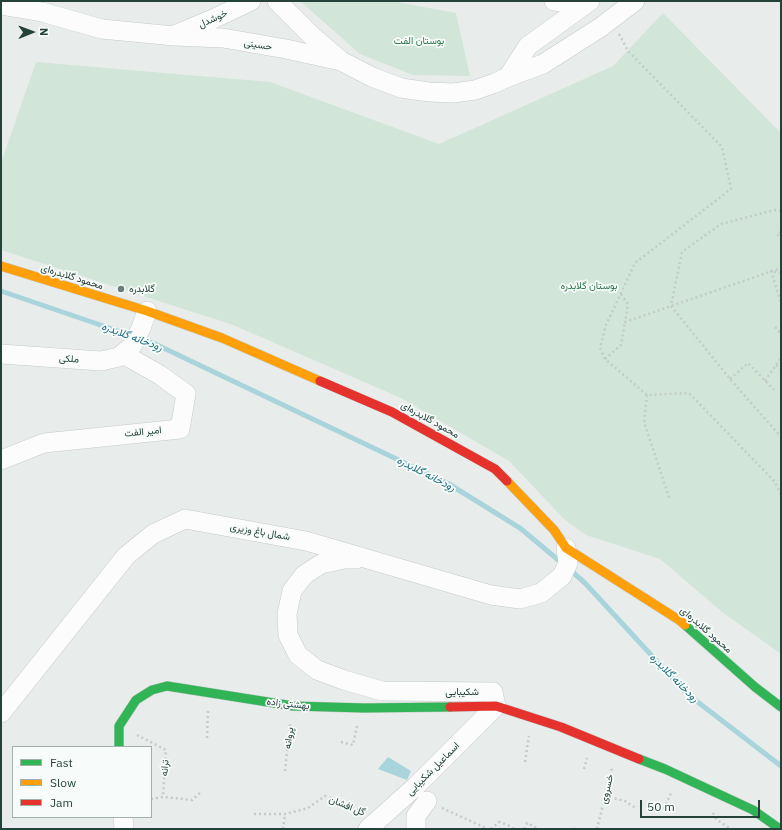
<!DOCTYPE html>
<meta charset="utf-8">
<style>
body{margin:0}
#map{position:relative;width:782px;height:830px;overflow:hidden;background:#e8edeb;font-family:"IBM Plex Sans",sans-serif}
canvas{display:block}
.frame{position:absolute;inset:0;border:2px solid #24423a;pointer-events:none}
.legend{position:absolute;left:12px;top:746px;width:140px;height:72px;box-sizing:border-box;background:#f7fbf9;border:1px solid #a3b1ad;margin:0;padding:5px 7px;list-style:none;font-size:12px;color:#24423a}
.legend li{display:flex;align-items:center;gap:8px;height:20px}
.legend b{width:20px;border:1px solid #a3b1ad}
.north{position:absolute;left:12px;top:12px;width:40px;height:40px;-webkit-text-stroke:3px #f7fbf9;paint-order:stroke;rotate:89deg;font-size:11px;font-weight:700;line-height:16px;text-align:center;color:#24423a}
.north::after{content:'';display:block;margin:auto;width:14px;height:18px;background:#24423a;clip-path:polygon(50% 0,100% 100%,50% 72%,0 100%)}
.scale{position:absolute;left:640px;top:800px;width:120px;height:18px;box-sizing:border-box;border:2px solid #24423a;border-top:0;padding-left:5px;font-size:12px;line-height:14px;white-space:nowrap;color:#24423a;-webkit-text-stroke:3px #f7fbf9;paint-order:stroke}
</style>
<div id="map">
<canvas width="782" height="830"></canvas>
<div class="frame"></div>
<ul class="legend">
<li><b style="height:5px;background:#30b455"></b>Fast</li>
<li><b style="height:5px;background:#ff9f0a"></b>Slow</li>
<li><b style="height:5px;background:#e5322d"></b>Jam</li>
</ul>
<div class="north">N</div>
<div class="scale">50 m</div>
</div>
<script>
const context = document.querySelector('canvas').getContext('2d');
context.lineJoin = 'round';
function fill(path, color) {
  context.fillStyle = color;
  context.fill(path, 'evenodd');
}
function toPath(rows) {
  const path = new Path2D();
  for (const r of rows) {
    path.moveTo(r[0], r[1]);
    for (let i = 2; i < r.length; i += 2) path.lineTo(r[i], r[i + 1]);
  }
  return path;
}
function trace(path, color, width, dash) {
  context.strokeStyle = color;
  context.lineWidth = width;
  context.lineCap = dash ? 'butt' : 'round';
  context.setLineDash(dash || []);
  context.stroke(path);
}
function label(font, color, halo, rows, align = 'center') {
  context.font = font + ' "IBM Plex Sans",Vazirmatn,sans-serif';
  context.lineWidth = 3.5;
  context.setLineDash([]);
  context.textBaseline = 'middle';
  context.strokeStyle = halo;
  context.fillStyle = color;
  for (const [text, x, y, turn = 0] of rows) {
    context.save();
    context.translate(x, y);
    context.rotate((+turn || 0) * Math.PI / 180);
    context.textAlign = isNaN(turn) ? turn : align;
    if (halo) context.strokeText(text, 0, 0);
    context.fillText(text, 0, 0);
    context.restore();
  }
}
fill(toPath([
 [300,1,391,1,456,13,470,76,413,75,360,54],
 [663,13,781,133,781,654,722,612,660,559,586,535,565,520,509,461,401,398,233,325,1,250,1,163,36,62,270,82,439,144,613,66]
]), '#d1e6d8');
fill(toPath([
 [388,757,411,771,407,780,378,769]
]), '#a9d4db');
trace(toPath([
 [1,291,153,343,449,484,520,528,563,564],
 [569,569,585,583,686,693,781,766]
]), '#a9d4db', 5);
const street = toPath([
 [277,1,311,35,340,60],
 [554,1,582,6],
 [1,5,42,12,102,29,174,36,223,38,286,49,341,61,372,77,401,88,429,92,453,93,475,90,495,83,508,77,543,64,601,27,635,1],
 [177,34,213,19,251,1],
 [508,77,528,46,590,1],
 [1,354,101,361,119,357,132,346,141,328,147,311],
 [1,460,44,443,180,429,186,394,160,375,123,354],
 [356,559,345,559,321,564,304,575,292,591,287,614,288,635,298,655,317,670,344,680,382,691,493,692,496,706,416,786,368,829],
 [1,713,126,556,153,534,185,519,306,541,491,595,520,599,541,593,562,576,568,563,566,548],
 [123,817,124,829],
 [416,829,416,816,427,801]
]);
const fast = toPath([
 [685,625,755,687,781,707],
 [119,747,119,726,136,700,152,690,167,686,293,706,364,708,450,707],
 [639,759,665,769,753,810,780,829]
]);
const slow = toPath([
 [1,266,147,311,222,338,320,381],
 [507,481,554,530,566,548,679,620,685,625]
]);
const jam = toPath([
 [320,381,392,412,495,469,507,481],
 [450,707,496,706,561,727,639,759]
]);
trace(street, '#c5cac8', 20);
trace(fast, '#c3cbc8', 10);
trace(slow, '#c3cbc8', 10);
trace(jam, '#c3cbc8', 10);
trace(toPath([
 [619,34,628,51,722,147,731,189,635,263,606,325,600,348,605,359,647,395,689,393,775,482,781,495],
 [781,211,775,210,721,224,682,252,671,306,730,379,781,437],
 [781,232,777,234,781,239],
 [781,273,771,271,781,303],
 [621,294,628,304,625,322,781,268],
 [775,327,781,334],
 [605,359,621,345,625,322],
 [776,365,781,369],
 [730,379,748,363,774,390],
 [765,381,781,358],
 [647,395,644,422,670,500],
 [137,735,166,750,163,797],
 [207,738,208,710],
 [341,742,353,745,357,726],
 [525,762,529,736],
 [584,769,587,758],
 [285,771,290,724],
 [605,796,625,801,637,809],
 [151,799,163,797,192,800,201,792],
 [442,808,488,829],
 [664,809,671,793],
 [713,813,717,820,731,829],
 [254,814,285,814,308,808,325,796,363,812],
 [283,829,285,814],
 [491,829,499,822,508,825,514,829],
 [524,829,527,823,539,829],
 [574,829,576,829],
 [597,829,612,768]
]), '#c3ccca', 2.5, [2, 3]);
trace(street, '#fcfcfc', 19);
trace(fast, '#30b455', 9);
trace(slow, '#ff9f0a', 9);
trace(jam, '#e5322d', 9);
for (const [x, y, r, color] of [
 [121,289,4,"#697e78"]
]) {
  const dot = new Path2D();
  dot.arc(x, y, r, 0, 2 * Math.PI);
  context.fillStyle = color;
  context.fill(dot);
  trace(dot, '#f7fbf9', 1.5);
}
label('10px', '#24423a', '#f7fbf9', [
 ["خوشدل",213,19,-24],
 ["حسینی",258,45,9],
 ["محمود گلابدره‌ای",72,277,17],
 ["ملکی",69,359,4],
 ["محمود گلابدره‌ای",430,420,29],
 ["امیر الفت",143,432,-6],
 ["شمال باغ وزیری",260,532,10],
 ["محمود گلابدره‌ای",706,630,41],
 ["شکیبایی",462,692],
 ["بهشتی زاده",288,704,6],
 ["پروانه",289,738,-83],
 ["ترانه",165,768,-86],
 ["اسماعیل شکیبایی",433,769,-45],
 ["خسروی",607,789,-76],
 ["گل افشان",347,806,22]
]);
label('10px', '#2d7a4b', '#f7fbf9', [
 ["بوستان الفت",419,41],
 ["بوستان گلابدره",589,286]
]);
label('10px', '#24423a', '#f7fbf9', [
 ["گلابدره",129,289]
], 'left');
label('italic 11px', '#1c6f80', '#f7fbf9', [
 ["رودخانه گلابدره",132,337,20],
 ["رودخانه گلابدره",426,474,27],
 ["رودخانه گلابدره",674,678,45]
]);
</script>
